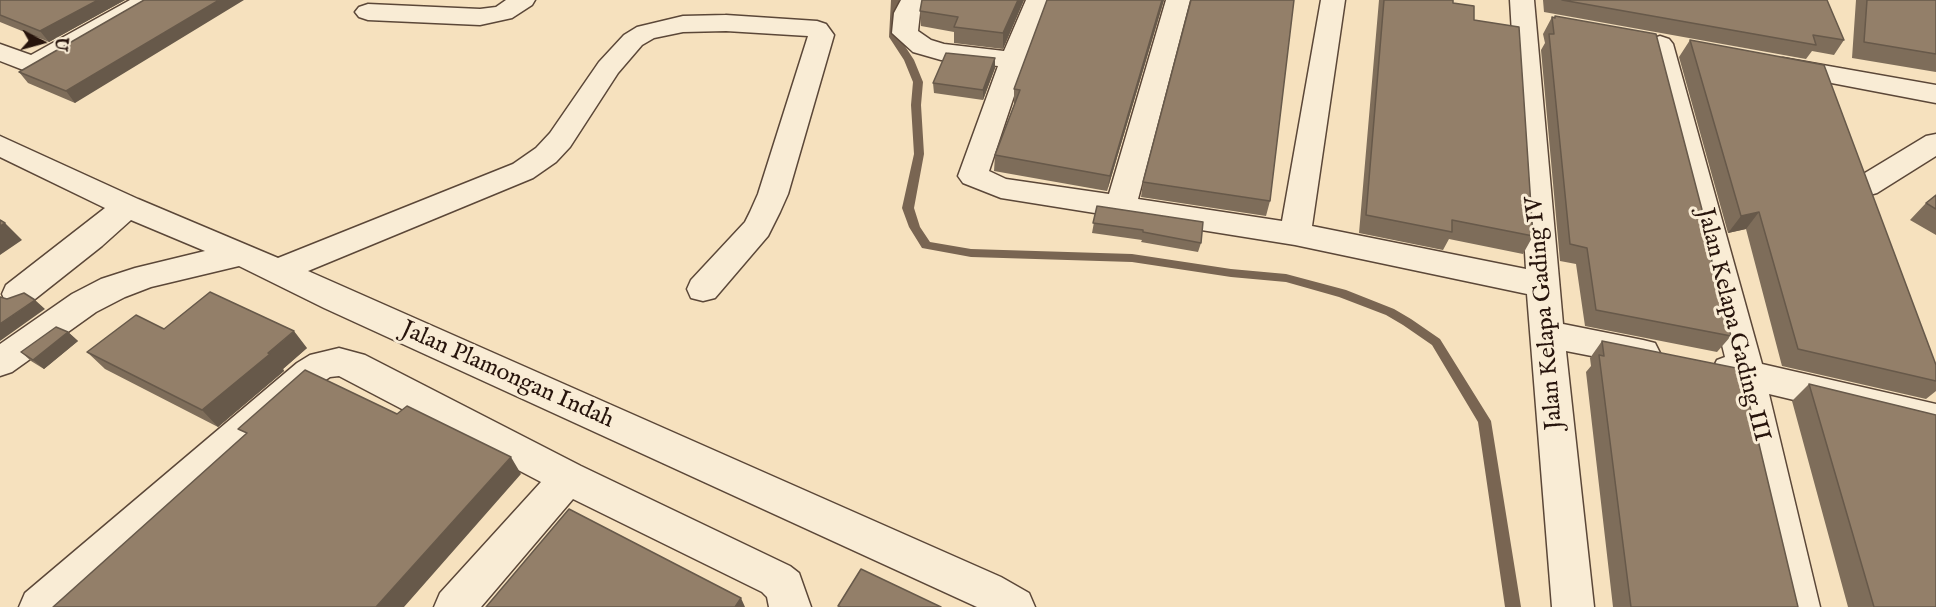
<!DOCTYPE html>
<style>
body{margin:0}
#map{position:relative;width:1936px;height:607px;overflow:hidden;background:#f6e1be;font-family:"IM FELL English",serif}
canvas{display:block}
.north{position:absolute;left:12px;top:12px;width:60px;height:60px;-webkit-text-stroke:4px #f9ecd5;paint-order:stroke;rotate:96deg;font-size:16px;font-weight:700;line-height:24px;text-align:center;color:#27140c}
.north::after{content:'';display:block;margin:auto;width:21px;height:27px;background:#27140c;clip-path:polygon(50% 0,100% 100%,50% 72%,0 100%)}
</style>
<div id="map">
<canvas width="1936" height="607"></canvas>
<div class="north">U</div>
</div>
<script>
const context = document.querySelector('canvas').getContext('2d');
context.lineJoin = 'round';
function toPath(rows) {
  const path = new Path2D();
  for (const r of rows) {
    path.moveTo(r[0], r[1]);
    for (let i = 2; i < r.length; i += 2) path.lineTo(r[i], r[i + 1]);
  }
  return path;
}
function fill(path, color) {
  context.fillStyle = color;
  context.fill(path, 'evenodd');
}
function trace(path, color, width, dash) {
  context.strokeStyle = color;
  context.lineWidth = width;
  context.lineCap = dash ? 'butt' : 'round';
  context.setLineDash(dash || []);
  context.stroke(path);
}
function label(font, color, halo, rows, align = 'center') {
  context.font = font + ' "IM FELL English",serif';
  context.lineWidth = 6;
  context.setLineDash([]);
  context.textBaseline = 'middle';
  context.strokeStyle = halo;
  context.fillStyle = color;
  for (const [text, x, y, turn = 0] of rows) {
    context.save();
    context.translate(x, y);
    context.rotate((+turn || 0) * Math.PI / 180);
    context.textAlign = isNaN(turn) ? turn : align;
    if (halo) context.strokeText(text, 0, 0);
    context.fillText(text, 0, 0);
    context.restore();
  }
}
fill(toPath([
 [891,0,899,0,899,37,914,60,923,82,921,105,924,154,914,208,920,227,930,242,971,249,1132,254,1231,269,1286,274,1346,290,1394,309,1411,319,1440,339,1491,421,1521,607,1505,607,1478,422,1432,345,1403,325,1386,315,1339,297,1286,282,1231,277,1132,262,971,257,922,248,909,227,902,208,914,154,911,105,913,82,904,60,889,37,891,0]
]), '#796552');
const street = toPath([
 [130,0,160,0,157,5,46,68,26,71,0,61,0,44,31,55,130,0],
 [506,0,535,0,532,5,512,18,480,25,368,20,359,17,355,12,359,7,368,4,480,9,496,7,506,0],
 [901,0,925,0,920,13,918,31,931,40,944,44,1004,51,1026,0,1050,0,1026,60,989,171,1006,179,1109,194,1166,0,1190,0,1138,199,1282,221,1321,0,1345,0,1312,226,1526,269,1510,0,1534,0,1563,324,1643,340,1655,343,1660,353,1655,363,1643,366,1566,351,1594,607,1552,607,1527,294,1295,245,1001,198,963,183,958,176,998,66,941,60,913,52,892,33,894,13,901,0],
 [726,15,817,21,826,24,834,35,788,194,780,212,768,236,715,298,703,301,691,298,687,289,691,280,745,222,750,212,758,194,808,36,726,31,683,32,654,38,642,45,618,73,570,147,556,162,533,178,308,271,1001,577,1029,593,1035,607,977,607,324,308,239,266,151,287,125,297,96,312,12,372,0,376,0,344,72,294,101,279,135,268,205,251,131,220,102,246,30,303,18,306,6,303,2,294,6,285,105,208,0,157,0,136,138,199,278,258,513,164,536,148,550,133,599,62,624,35,637,27,683,16,726,15],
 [1660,36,1669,39,1673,44,1762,364,1936,404,1936,434,1769,394,1820,607,1778,607,1732,385,1717,380,1712,370,1717,360,1725,357,1647,44,1651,39,1660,36],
 [1783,58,1936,85,1936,103,1774,72,1770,66,1774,60,1783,58],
 [1936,134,1936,156,1877,193,1866,196,1855,193,1851,186,1855,179,1926,136,1936,134],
 [339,348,365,355,581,466,790,566,799,573,811,607,769,607,767,597,762,592,573,499,481,607,434,607,440,593,541,482,339,376,330,377,321,383,70,607,19,607,25,593,297,363,310,355,339,348]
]);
trace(street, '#5b4738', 3);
fill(street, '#f9ecd5');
fill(toPath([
 [0,0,125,0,49,42,0,22],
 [144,0,75,103,28,83,19,72],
 [922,0,1024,0,1003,49,954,43,954,32,921,26,920,11],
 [1047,0,1164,0,1107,191,994,171,995,155,1014,105,1014,89],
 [1379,0,1453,0,1453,3,1474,20,1533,236,1523,254,1449,239,1443,250,1359,233],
 [1543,0,1827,0,1844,40,1834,55,1812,51,1806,59,1544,12],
 [1856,0,1936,0,1936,72,1852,58],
 [1555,16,1704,228,1731,336,1717,352,1585,326,1576,264,1560,261,1541,50,1545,43,1543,34,1552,17,1554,18],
 [1690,40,1936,365,1936,391,1926,399,1782,366,1746,229,1728,233,1679,57],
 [995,68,983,100,934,93,933,83],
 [1143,182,1270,201,1266,216,1141,197],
 [1936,195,1936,235,1910,220,1926,203],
 [1097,206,1201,243,1198,252,1141,242,1142,240,1092,233],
 [164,329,307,348,283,369,284,371,218,427,105,369,87,352],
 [68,332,78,341,44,369,31,361,21,352],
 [1602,341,1798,607,1613,607,1586,372,1591,366,1590,358],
 [1809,384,1936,607,1848,607,1792,401]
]), '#7e6d5a');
fill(toPath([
 [98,0,125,0,49,42,40,31],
 [219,0,244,0,75,103,66,91],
 [1018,0,1024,0,1003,49,1003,33],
 [1162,0,1164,0,1107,191,1110,176],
 [995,58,995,68,983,100,983,90],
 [1759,212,1746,229,1728,233,1741,216],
 [5,223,22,240,0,255,0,226],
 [35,300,45,309,0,341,0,324],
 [294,331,307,348,283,369,284,371,218,427,202,410],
 [68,332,78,341,44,369,33,360],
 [511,457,521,474,404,607,376,607],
 [741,598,745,607,735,607]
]), '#67594a');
const building = toPath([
 [0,0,98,0,40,31,0,15,0,0],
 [144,0,219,0,66,91,19,72,144,0],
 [922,0,1018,0,1003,33,954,27,958,17,920,11,922,0],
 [1047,0,1162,0,1110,176,995,155,1020,90,1014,89,1047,0],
 [1191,0,1294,0,1270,201,1143,182,1191,0],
 [1384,0,1453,0,1453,3,1474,6,1474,20,1519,27,1533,236,1452,220,1452,232,1366,215,1384,0],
 [1562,0,1827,0,1844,40,1813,35,1816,45,1562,0],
 [1867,0,1936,0,1936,54,1864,42,1867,0],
 [1555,16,1656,34,1706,225,1703,226,1731,336,1596,310,1587,248,1570,244,1549,34,1554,34,1552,17,1555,18,1555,16],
 [1690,40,1824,65,1936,365,1936,381,1798,349,1759,212,1741,216,1690,40],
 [946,53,995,58,983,90,933,83,946,53],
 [1936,195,1936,209,1926,203,1936,195],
 [1097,206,1203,222,1201,243,1143,232,1143,230,1093,223,1097,206],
 [0,220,5,223,0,226,0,220],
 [210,292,294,331,268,353,270,354,202,410,87,352,136,315,164,329,210,292],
 [24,293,35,300,0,324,0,297,7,299,24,293],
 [56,327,68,332,33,360,21,352,56,327],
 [1602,341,1741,369,1798,607,1631,607,1599,355,1604,356,1602,341],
 [305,370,397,414,407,406,511,457,376,607,53,607,247,433,238,429,305,370],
 [1809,384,1936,415,1936,607,1874,607,1809,384],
 [569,509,741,598,735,607,486,607,569,509],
 [861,569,941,607,841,607,838,606,861,569]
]);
fill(building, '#937f69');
trace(building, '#67594a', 1.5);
label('24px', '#27140c', '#f9ecd5', [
 ["Jalan Kelapa Gading IV",1546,313,-95],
 ["Jalan Kelapa Gading III",1732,325,76],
 ["Jalan Plamongan Indah",507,376,24]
]);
</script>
